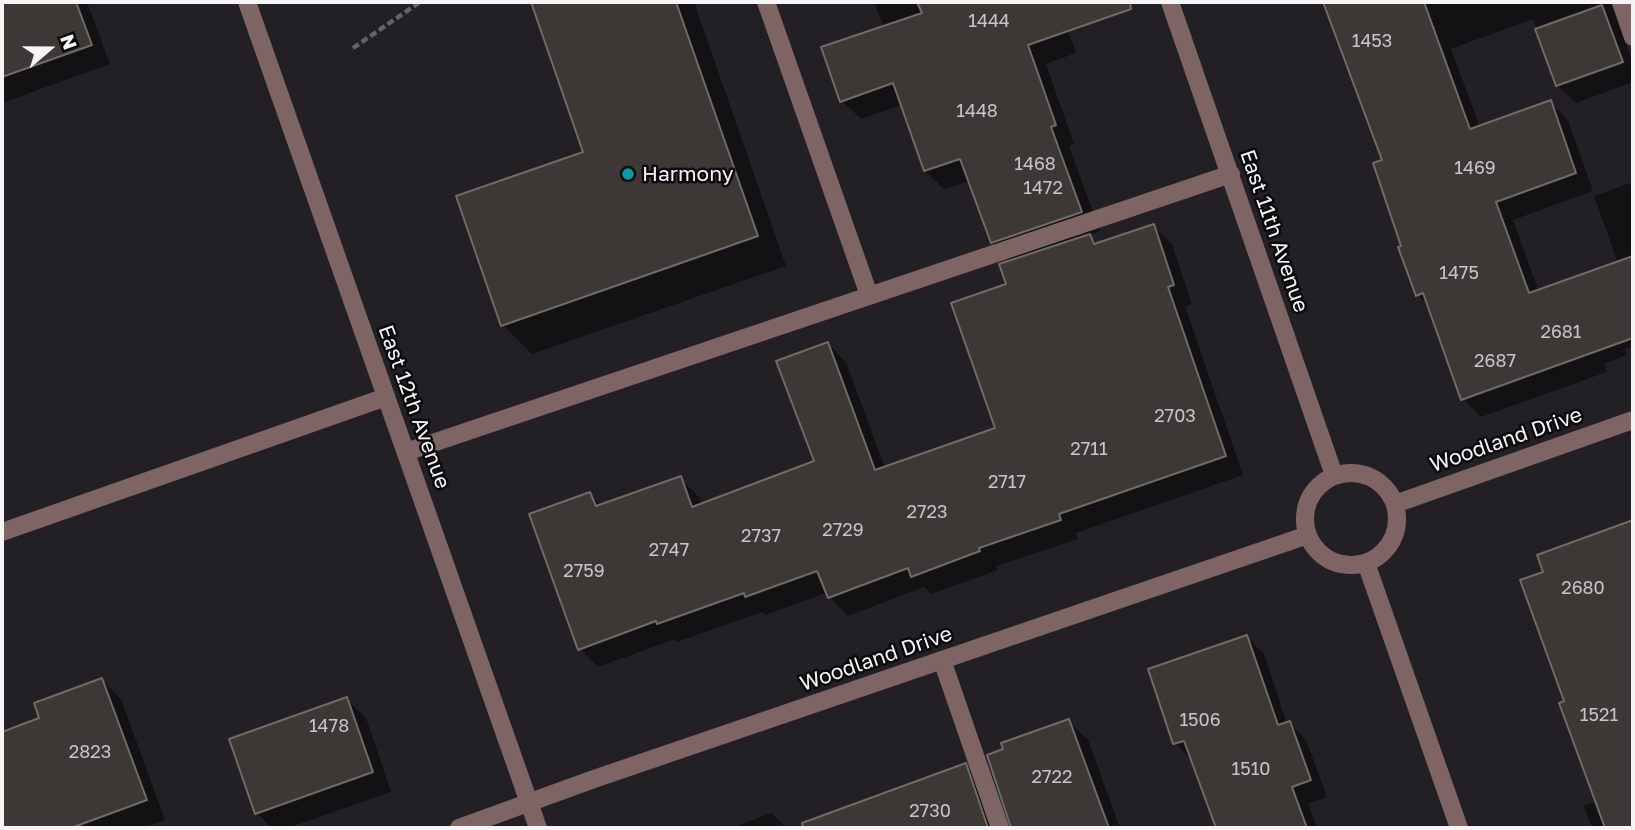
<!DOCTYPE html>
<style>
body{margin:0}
#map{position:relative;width:1635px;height:830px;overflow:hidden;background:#222024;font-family:"Golos Text",sans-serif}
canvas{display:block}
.frame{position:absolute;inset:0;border:4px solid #f6f4f7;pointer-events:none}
.north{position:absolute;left:14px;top:14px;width:70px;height:70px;-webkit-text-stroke:5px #0b0a0c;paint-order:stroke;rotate:70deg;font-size:19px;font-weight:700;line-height:28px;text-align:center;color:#f6f4f7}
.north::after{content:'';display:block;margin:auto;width:24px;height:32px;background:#f6f4f7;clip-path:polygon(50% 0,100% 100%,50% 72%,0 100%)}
</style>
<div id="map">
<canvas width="1635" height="830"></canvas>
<div class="frame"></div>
<div class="north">N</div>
</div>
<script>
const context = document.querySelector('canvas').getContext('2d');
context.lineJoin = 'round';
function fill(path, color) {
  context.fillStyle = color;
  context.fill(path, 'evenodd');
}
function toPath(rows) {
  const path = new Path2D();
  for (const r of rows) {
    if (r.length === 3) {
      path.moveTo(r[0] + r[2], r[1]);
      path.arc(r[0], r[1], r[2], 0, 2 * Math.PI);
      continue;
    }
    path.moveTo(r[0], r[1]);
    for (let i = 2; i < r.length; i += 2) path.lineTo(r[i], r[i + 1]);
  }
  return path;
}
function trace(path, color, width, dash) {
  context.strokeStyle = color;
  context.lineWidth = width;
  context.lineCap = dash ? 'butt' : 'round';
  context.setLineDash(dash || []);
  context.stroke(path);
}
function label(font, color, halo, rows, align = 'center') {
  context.font = font + ' "Golos Text",sans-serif';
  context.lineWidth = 5;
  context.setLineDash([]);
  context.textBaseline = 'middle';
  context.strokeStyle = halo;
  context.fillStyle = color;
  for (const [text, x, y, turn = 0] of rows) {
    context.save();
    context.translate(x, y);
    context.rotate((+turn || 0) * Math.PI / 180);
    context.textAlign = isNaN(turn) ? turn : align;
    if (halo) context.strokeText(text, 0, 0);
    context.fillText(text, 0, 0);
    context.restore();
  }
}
fill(toPath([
 [2,2,87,2,110,64,2,103],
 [533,2,694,2,786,266,532,354,503,325,585,153],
 [874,2,1058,2,1076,53,1046,64,1074,144,1069,146,1100,231,1089,235,1098,245,1153,226,1172,244,1192,304,1185,306,1243,475,1076,533,1078,539,996,566,998,570,931,594,924,587,848,616,826,593,765,615,762,612,677,642,675,639,598,667,580,649,590,494,602,506,680,478,699,497,702,505,817,462,828,344,846,362,885,468,997,429,1012,262,992,242,970,181,944,189,925,171,902,105,861,119,842,101,884,28],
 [687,498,690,498,696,515],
 [1324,2,1610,2,1633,63,1633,82,1576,103,1557,85,1533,19,1451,49,1480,127,1550,102,1568,120,1593,191,1513,220,1539,292,1618,263,1594,196,1633,182,1633,346,1625,349,1627,355,1604,364,1607,372,1481,417,1463,399,1429,306,1418,295,1403,247,1384,161],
 [1633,522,1633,828,1592,828,1584,806,1597,801,1566,702,1545,573,1539,556],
 [1247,637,1264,654,1287,724,1289,723,1306,740,1327,797,1308,804,1317,828,1213,828,1217,826,1192,761,1175,743],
 [102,680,121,699,165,820,141,828,2,828,2,734,42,720],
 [346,699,366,718,391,792,288,828,272,828,257,813],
 [1068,721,1088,740,1120,828,1013,828,1012,824],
 [965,765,984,784,1000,828,896,828,884,795],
 [772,813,786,828,730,828]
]), '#0007');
const building = toPath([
 [2,2,76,2,92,45,2,77,2,2],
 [531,2,676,2,758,236,501,326,456,196,583,152,531,2],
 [917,2,1130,2,1131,9,1028,45,1056,125,1051,127,1082,212,991,243,960,159,924,171,893,83,840,102,821,47,922,13,917,2],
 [1323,2,1424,2,1470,129,1551,100,1576,173,1496,202,1529,293,1633,256,1633,338,1461,400,1423,293,1416,296,1398,247,1401,246,1373,163,1382,160,1323,2],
 [1602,5,1623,62,1556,86,1535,29,1602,5],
 [1154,224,1174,285,1168,287,1226,456,1059,514,1061,520,979,548,980,551,911,577,908,568,828,598,817,571,745,597,744,593,657,624,656,621,578,650,529,514,590,492,596,506,681,476,692,507,814,461,776,361,828,342,875,470,995,428,951,303,1006,284,999,264,1090,234,1094,244,1154,224],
 [1633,520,1633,828,1605,828,1559,703,1564,701,1520,580,1543,572,1537,555,1633,520],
 [1247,635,1278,725,1290,721,1311,780,1292,787,1307,828,1216,828,1184,741,1173,744,1148,669,1247,635],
 [102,678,147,800,71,828,2,828,2,732,39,718,34,703,102,678],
 [347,697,373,772,255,814,229,739,347,697],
 [1069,719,1109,828,1011,828,987,755,1003,749,1001,743,1069,719],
 [966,763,988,828,803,828,802,823,966,763]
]);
fill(building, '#3d3835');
trace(building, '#706b67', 2);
trace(toPath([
 [353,48,420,2]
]), '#646266', 4.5, [7, 3.5]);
trace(toPath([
 [766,2,869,295],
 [1621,2,1633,37],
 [406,452,1231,174],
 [2,532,386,397],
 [942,660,1000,828]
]), '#7e6563', 18);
trace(toPath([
 [1170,2,1334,475],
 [1351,519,46],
 [1395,504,1633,420],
 [1366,563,1459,828],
 [459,828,594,779,1308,535]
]), '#7e6563', 18);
trace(toPath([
 [247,2,538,828]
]), '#7e6563', 18);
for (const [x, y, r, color] of [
 [628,174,7,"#0f9aa8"]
]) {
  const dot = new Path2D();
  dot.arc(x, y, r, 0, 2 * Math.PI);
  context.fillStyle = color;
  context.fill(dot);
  trace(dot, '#0b0a0c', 2.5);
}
label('18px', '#c8c5c6', null, [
 ["1444",989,21],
 ["1453",1372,41],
 ["1448",977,111],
 ["1468",1035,164],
 ["1469",1475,168],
 ["1472",1043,188],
 ["1475",1459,273],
 ["2681",1561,332],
 ["2687",1495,361],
 ["2703",1175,416],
 ["2711",1089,449],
 ["2717",1007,482],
 ["2723",927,512],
 ["2729",843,530],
 ["2737",761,536],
 ["2747",669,550],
 ["2759",584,571],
 ["2680",1583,588],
 ["1521",1599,715],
 ["1506",1200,720],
 ["1478",329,726],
 ["2823",90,752],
 ["1510",1251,769],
 ["2722",1052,777],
 ["2730",930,811]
]);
label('21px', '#f6f4f7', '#0b0a0c', [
 ["Harmony",642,174]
], 'left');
label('21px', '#f6f4f7', '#0b0a0c', [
 ["East 11th Avenue",1274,231,71],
 ["East 12th Avenue",414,407,70],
 ["Woodland Drive",1506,440,-19],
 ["Woodland Drive",876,659,-19]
]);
</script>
